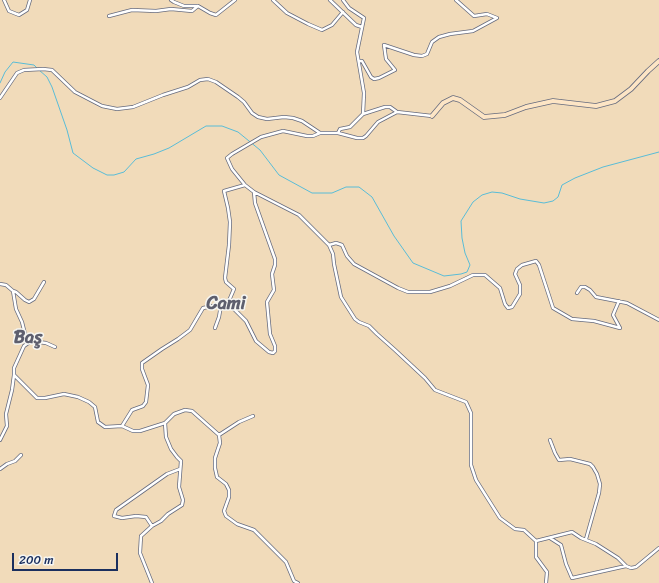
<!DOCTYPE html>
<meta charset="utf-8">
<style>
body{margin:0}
#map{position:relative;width:659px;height:583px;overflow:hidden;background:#f1dbba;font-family:Sriracha,sans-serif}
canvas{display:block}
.scale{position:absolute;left:12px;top:553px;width:106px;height:18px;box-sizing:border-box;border:2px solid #1b2f5e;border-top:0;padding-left:5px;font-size:12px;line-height:14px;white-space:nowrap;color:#1b2f5e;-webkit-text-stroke:3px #f6f6f2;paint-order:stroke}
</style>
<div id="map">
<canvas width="659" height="583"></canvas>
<div class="scale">200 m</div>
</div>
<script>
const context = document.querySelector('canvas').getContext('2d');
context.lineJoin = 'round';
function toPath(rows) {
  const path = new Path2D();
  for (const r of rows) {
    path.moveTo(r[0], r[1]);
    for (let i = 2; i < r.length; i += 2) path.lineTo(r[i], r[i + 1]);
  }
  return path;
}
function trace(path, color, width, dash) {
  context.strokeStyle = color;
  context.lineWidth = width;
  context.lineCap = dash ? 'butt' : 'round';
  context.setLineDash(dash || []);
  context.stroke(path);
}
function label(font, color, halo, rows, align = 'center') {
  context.font = font + ' Sriracha,sans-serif';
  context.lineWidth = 3;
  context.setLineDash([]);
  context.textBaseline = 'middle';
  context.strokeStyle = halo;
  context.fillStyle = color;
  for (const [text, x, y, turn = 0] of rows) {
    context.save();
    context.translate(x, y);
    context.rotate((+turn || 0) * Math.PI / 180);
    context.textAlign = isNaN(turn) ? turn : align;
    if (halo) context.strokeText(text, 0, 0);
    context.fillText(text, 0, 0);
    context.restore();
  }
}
trace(toPath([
 [39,70,47,77,52,87,67,130,73,153,93,168,107,175,114,175,124,172,136,159,154,154,169,148,206,126,222,126,238,132,260,150,279,175,312,193,332,193,346,187,359,187,372,197,394,236,413,263,444,276,461,274,467,272,470,265,465,253,462,238,461,221,473,202,482,195,492,192,502,193,520,199,544,203,553,201,558,197,562,185,575,178,603,167,659,152],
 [0,83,5,72,13,62,34,65,37,68]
]), '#59bcd7', 1);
const street = toPath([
 [4,0,9,11,19,15,27,10,30,0],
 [171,0,174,2,184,6,198,6,210,13,216,15,235,0],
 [273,0,287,13,308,24,322,30,332,25,343,12],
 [330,0,356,25,362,27],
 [343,0,349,8,364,18,357,52,364,93,363,114],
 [109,16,132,10,156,11,171,9,192,11,198,6],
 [359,61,362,61,371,77,374,79,379,78,395,70,386,59,384,45,414,55,422,56,427,54,432,42,439,37,450,34,473,31,497,18,487,14,474,16,456,0],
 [0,98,17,73,24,70,43,69,52,70,75,92,102,106,117,109,133,107,163,95,188,87,200,80,208,79,216,82,238,97,244,102,252,113,258,117,267,119,284,117,293,118,302,121,320,133,338,133,357,138,363,138,366,136,378,122,397,112,432,116],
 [320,133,313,136,307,136,283,131,261,137,232,154,227,158,232,169,245,185,254,192,299,215,329,245,333,254,334,264,341,297,355,319,359,322,369,326,377,334,395,350,425,378,435,390,466,402,471,413,471,465,476,480,500,518,515,529,524,530,536,541,536,557,547,572,546,583],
 [338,133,340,129,350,127,363,114,385,107,390,107,397,112],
 [329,245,336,243,342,245,347,256,354,264,398,288,408,292,430,292,450,286,473,275,485,275,500,288,505,304,508,308,512,307,520,294,520,285,515,274,517,269,522,265,536,261,539,265,553,308,572,319,594,321,620,328,613,315,619,301],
 [0,284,6,285,13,291,16,292,25,300,29,302,34,299,44,282],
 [13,291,16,309,22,322,25,334,31,341,46,343,55,347],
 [577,293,581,287,585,287,590,290,596,297,627,303,659,320],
 [228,303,246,321,256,341,269,352,273,353,275,351,275,346,270,334,267,302,274,290,272,274,275,265,275,259,255,203,254,192],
 [228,303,234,289,226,282,225,278,229,245,230,222,228,208,224,191,245,185],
 [215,328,219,317,221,305],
 [14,375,37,398,45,398,64,394,78,397,89,402,95,407,98,422,105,427,122,426,133,431,140,431,165,423,174,414,185,410,192,411,219,435,220,443,215,458,215,468,217,477,226,484,229,490,229,497,224,511,226,516,237,524,254,530,286,562,294,581,298,583],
 [122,426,132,410,143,406,146,402,148,385,142,369,142,363,162,349,178,339,190,330,203,308,228,303],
 [219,435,239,422,253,416],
 [0,440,7,426,6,414,12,390,14,375,14,368,24,346,31,341],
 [550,440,555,453,559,460,570,459,590,464,593,467,597,474,600,484,599,493,586,539],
 [0,469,7,464,15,461,21,455],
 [152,526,146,517,136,516,122,518,114,516,116,510,167,474,180,469],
 [550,538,561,545,566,564,572,578,626,566],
 [536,541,572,532,581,538,596,544,618,558,626,566,631,568,636,567,659,548],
 [152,583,140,553,141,536,152,526,161,521,168,514,182,505,183,500,179,487,181,461,177,457,171,449,166,437,165,423]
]);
const secondary = toPath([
 [432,116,443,103,453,98,460,100,484,117,505,115,526,107,553,101,596,106,615,101,631,89,648,71,659,61]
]);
trace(street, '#666b7e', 4);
trace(secondary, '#666b7e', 5.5);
trace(street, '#fff', 2.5);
trace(secondary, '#fde5c5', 4);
label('bold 18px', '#5e5f6e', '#f6f6f2', [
 ["Cami",226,304],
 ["Baş",28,338]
]);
</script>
